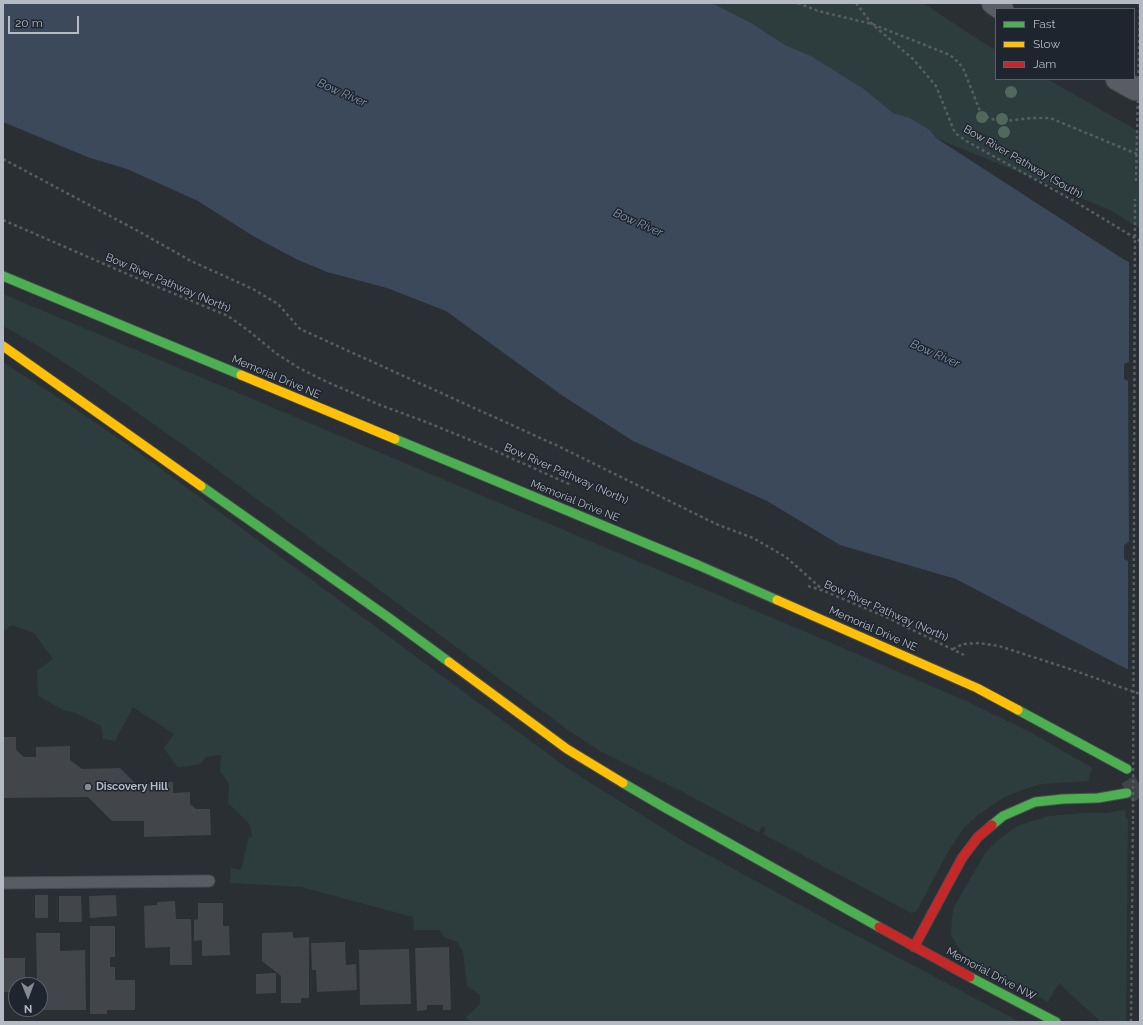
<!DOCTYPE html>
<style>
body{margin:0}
#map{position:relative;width:1143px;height:1025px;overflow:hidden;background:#2a2f34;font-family:Raleway,sans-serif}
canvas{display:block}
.frame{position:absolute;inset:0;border:4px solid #b4bbc5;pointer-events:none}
.legend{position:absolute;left:995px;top:8px;width:140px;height:72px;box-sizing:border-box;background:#1e252e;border:1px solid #5a616a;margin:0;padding:5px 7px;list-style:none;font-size:12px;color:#b4bbc5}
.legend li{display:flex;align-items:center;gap:8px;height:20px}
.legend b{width:20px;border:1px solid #5a616a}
.north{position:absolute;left:8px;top:977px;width:40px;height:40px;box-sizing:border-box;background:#1e252e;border:1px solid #5a616a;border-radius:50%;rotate:179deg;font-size:11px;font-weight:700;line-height:16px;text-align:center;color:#b4bbc5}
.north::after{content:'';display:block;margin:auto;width:14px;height:18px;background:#848a92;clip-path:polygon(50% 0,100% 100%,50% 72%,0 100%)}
.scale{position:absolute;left:8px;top:16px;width:71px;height:18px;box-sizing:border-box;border:2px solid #b4bbc5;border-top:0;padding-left:5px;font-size:12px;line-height:14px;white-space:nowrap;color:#b4bbc5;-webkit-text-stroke:3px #1e252e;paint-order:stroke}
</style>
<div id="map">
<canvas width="1143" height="1025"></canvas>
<div class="frame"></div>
<ul class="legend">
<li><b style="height:5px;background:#4caf50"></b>Fast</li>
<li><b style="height:5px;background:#ffc107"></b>Slow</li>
<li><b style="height:5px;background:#c62828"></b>Jam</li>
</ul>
<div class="north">N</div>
<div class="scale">20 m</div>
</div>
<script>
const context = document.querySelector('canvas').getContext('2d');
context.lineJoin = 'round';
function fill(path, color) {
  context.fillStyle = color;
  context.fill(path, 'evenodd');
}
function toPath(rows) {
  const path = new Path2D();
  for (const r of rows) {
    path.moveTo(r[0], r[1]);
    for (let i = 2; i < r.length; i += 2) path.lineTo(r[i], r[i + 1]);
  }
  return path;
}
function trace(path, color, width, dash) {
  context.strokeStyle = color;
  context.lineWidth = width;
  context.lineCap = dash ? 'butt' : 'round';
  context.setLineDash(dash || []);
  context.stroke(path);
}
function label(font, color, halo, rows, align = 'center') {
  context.font = font + ' Raleway,sans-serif';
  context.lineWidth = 3;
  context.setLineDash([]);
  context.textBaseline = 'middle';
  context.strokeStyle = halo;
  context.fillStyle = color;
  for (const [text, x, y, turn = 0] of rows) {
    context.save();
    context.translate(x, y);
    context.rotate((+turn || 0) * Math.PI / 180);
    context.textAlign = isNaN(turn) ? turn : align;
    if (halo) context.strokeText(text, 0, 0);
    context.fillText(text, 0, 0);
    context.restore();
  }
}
fill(toPath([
 [712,3,923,3,982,42,996,50,996,79,1047,79,1140,132,1140,229,1110,210,936,138,930,130,910,118,893,113,864,89,811,56,785,45,753,24],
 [3,294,806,632,966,701,1030,732,1092,768,1088,781,1042,784,1025,789,1005,797,979,814,963,829,948,852,917,910,915,912,911,913,763,834,766,828,762,826,759,833,683,792,600,751,568,730,203,459,94,382,40,347,3,326],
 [3,362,62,400,137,451,567,768,688,844,831,922,1020,1022,470,1022,466,1017,480,1004,480,995,467,986,463,952,457,942,444,937,440,930,414,930,413,917,301,887,230,883,231,868,241,870,249,837,252,838,250,825,228,803,229,784,220,771,221,755,206,757,200,764,178,768,164,748,174,734,133,707,115,741,103,739,101,726,76,713,63,710,38,696,37,671,53,659,34,633,12,625,3,631],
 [1125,810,1126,817,1128,819,1126,1022,1100,1021,1059,983,1048,1002,970,959,962,953,951,935,952,918,954,907,985,853,998,840,1017,826,1049,816,1084,813,1106,813]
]), '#2d3d3e');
fill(toPath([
 [3,3,712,3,753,24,785,45,811,56,864,89,893,113,910,118,930,130,936,138,1123,259,1140,268,1140,676,956,579,840,545,767,501,633,441,563,396,446,311,387,288,327,272,296,259,253,236,198,201,127,169,90,158,3,122]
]), '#3b495b');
fill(toPath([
 [1129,260,1140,266,1140,678,1128,671,1128,561,1124,559,1124,545,1129,542,1128,381,1124,379,1124,364,1129,362]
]), '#2a2f34');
fill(toPath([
 [3,737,16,737,16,750,24,757,36,757,36,747,70,746,70,760,82,769,120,768,135,783,173,782,173,793,190,792,190,804,196,809,210,809,211,835,144,837,144,821,112,821,88,797,3,798],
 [35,895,48,895,48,918,35,918],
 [116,895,117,916,90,918,89,896],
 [59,896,81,896,82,922,59,922],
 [175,901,176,919,191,919,192,965,170,965,170,947,145,948,144,906,157,905,157,902],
 [198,903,223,903,223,926,229,926,230,955,202,956,202,940,194,941,194,920,198,919],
 [90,926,115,926,115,957,110,957,110,967,115,967,115,980,135,980,135,1010,107,1010,107,1014,90,1014],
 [293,932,293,938,309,937,309,998,301,998,301,1003,281,1003,281,976,262,961,262,933],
 [36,933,60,933,60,951,85,950,86,1010,43,1010,43,996,40,997,40,985,37,985],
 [345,942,346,965,356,964,357,990,317,992,316,970,312,970,311,943],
 [449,947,451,1010,443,1010,443,1005,427,1005,427,1010,417,1011,415,948],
 [409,949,411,1004,360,1005,359,950],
 [3,958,25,958,25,985,16,985,16,992,3,992],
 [276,973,276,993,256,994,256,974]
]), '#42464b');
trace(toPath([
 [1127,793,1140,785]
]), '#3f444a', 22, [22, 11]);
const lane = toPath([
 [3,883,209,881]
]);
const street = toPath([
 [993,3,1002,9],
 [1117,79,1135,89]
]);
const fast = toPath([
 [3,276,241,375],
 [395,439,698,565,777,600],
 [201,486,389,618,449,662],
 [1018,710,1127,769],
 [623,783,664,807,879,927],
 [992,825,1003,816,1035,802,1063,799,1098,798,1127,793],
 [970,977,1056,1022]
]);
const slow = toPath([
 [3,346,201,486],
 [241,375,395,439],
 [777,600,977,688,1018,710],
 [449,662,567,749,623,783]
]);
const jam = toPath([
 [879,927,970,977],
 [914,947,962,858,978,837,992,825]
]);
trace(lane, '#484b4f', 13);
trace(street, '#484b4f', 24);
trace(fast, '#484b4f', 11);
trace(slow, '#484b4f', 11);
trace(jam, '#484b4f', 11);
trace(toPath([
 [798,3,818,11,872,24,950,55,959,63,963,68,980,111,985,116,991,119,1005,121,1032,118,1050,118,1137,154],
 [856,3,872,24,913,59,936,86,955,133,968,142,1074,201,1140,241],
 [3,159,138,231,191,261,253,289,278,304,300,329,558,446,716,524,753,538,786,557,823,590],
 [3,220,141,280,228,316,249,331,277,354,299,368,325,381,380,405,426,422,480,444,571,485],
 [808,586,824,591,886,617,964,655],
 [953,649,963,644,979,643,999,646,1067,668,1140,694],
 [1131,1022,1133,819]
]), '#595d61', 2.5, [3, 3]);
trace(lane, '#595d63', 11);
trace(street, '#595d63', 22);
trace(fast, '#4caf50', 9);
trace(slow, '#ffc107', 9);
trace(jam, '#c62828', 9);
trace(toPath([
 [1136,181,1140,3],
 [1133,819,1135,199]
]), '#595d61', 2.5, [3, 3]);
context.fillStyle = '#53685c';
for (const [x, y] of [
 [1011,92],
 [982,117],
 [1002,119],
 [1004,132]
]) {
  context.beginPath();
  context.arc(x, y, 6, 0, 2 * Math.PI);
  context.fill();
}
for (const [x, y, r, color] of [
 [88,787,4,"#848a92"]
]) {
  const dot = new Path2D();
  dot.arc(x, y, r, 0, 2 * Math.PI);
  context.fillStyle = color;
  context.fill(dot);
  trace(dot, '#1e252e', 1.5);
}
label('11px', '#b4bbc5', '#1e252e', [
 ["Bow River Pathway (South)",1023,162,30],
 ["Bow River Pathway (North)",168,283,23],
 ["Memorial Drive NE",276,377,23],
 ["Bow River Pathway (North)",566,474,24],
 ["Memorial Drive NE",575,501,22],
 ["Bow River Pathway (North)",886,611,24],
 ["Memorial Drive NE",873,629,24],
 ["Memorial Drive NW",991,974,28]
]);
label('bold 11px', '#b4bbc5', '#1e252e', [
 ["Discovery Hill",96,787]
], 'left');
label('italic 12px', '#8092a9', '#1e252e', [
 ["Bow River",342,93,24],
 ["Bow River",638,223,24],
 ["Bow River",935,354,24]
]);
</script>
